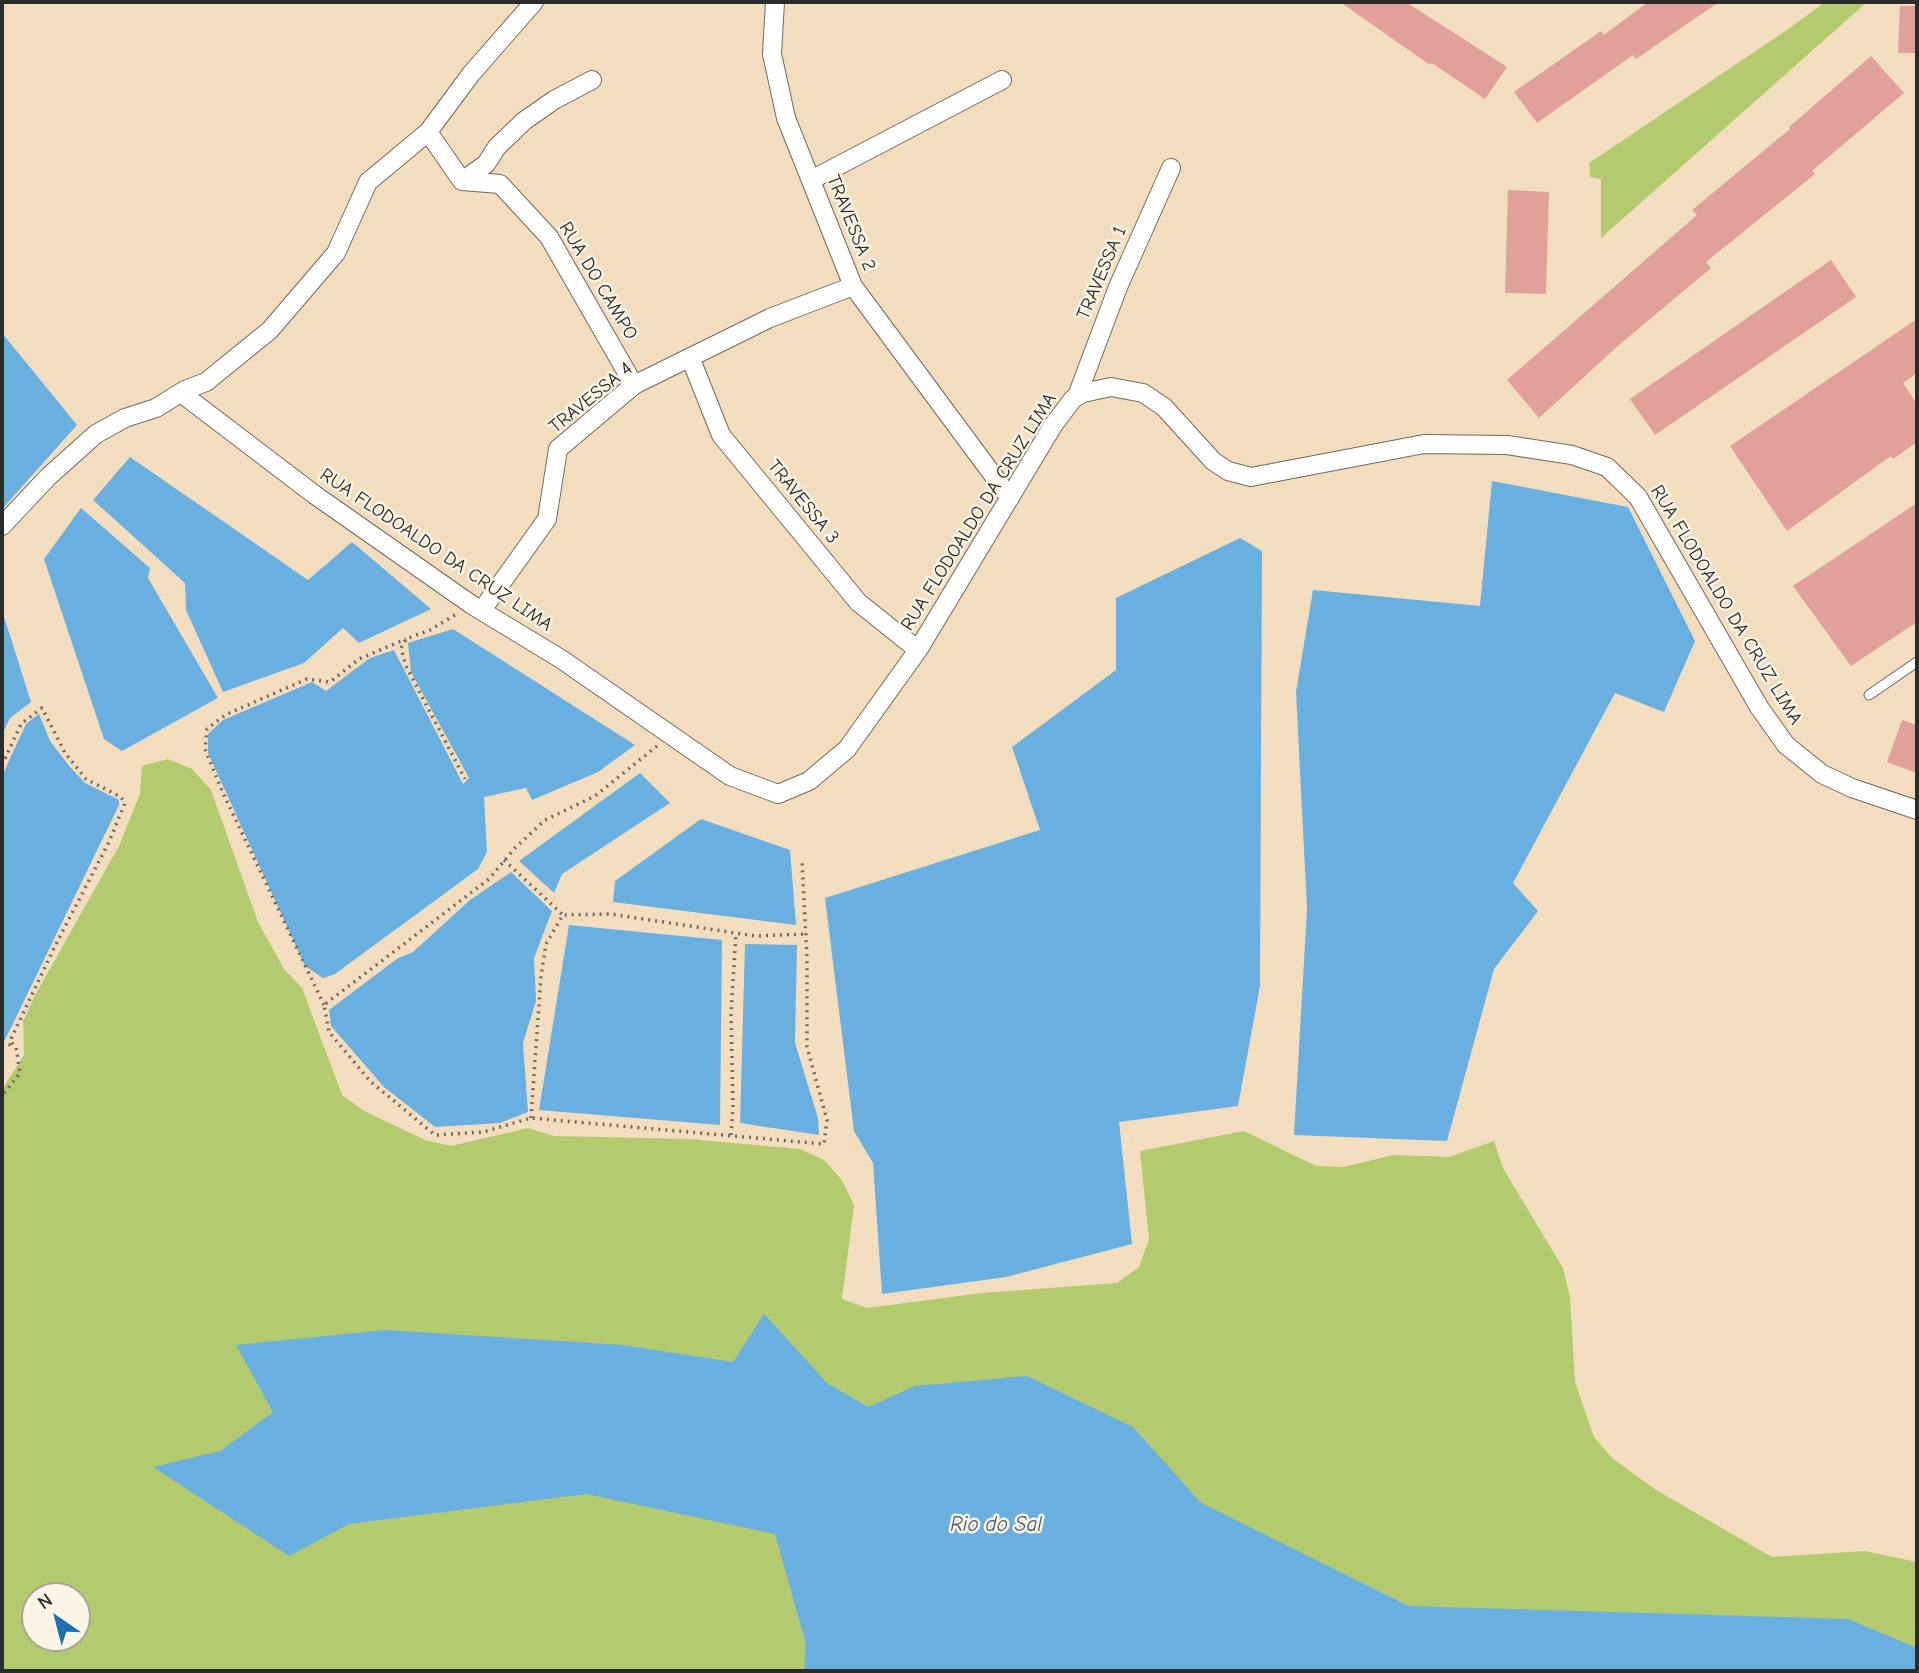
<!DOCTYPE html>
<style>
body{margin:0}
#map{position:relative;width:1919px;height:1673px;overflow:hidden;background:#f3ddbf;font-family:"Comic Neue",sans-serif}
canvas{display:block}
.frame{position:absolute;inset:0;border:4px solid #2b2b2b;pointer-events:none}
.north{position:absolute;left:21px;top:1582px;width:70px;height:70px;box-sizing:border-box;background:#fcf5e5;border:2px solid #a8a49b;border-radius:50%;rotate:325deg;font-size:19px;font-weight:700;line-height:28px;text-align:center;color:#2b2b2b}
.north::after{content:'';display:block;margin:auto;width:24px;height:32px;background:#1f6fb2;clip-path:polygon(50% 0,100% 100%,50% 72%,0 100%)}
</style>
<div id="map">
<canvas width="1919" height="1673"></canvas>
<div class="frame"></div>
<div class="north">N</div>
</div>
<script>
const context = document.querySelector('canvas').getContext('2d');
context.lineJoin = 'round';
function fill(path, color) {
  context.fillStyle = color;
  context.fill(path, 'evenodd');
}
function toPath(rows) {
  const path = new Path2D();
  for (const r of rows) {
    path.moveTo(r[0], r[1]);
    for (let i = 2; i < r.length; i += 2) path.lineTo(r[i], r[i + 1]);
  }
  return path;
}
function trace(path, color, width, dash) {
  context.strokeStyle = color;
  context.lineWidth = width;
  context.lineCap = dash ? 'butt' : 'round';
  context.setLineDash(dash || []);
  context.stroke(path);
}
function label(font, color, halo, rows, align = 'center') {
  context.font = font + ' "Comic Neue",sans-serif';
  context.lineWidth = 5;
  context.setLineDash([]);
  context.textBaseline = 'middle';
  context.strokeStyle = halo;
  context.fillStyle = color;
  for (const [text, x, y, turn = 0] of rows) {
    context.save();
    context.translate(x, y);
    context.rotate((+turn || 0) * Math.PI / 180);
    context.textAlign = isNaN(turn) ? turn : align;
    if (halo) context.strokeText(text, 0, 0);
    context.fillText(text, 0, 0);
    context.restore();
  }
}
fill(toPath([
 [1820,2,1867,2,1601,238,1601,179,1590,177,1589,163,1787,30,1821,5],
 [168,759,192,769,211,790,258,922,284,969,302,988,342,1095,364,1111,425,1140,451,1146,528,1128,554,1136,690,1139,800,1149,824,1160,841,1179,854,1205,842,1299,867,1308,982,1293,1117,1283,1139,1267,1149,1239,1140,1151,1244,1131,1316,1166,1343,1167,1394,1155,1449,1157,1494,1141,1503,1168,1563,1268,1570,1297,1575,1382,1594,1437,1612,1458,1656,1490,1772,1557,1865,1551,1917,1562,1917,1671,2,1671,2,1090,24,1055,23,1022,34,997,119,846,140,794,142,766],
 [35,1596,77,1596,77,1638,35,1638]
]), '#b4ca6e');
fill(toPath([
 [2,333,77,425,2,509],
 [130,457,308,580,352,542,431,609,359,643,343,628,304,663,223,692,186,610,185,583,93,500],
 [1492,481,1628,507,1695,641,1664,712,1615,693,1513,883,1538,911,1494,969,1447,1141,1294,1135,1307,909,1296,692,1313,590,1480,606],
 [81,508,150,568,148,578,218,698,122,751,104,739,44,559],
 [1240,538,1262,551,1260,986,1238,1106,1119,1122,1132,1244,1006,1277,882,1294,873,1163,854,1131,825,898,1040,830,1012,747,1116,670,1116,598],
 [2,610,31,702,10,718,2,735],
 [453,629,635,745,598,772,532,800,526,788,484,797,487,852,478,869,335,974,323,978,305,966,208,753,208,734,223,720,312,682,326,691,370,658,394,650,463,784,469,778,411,672,408,643],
 [39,714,50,741,70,767,85,783,119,800,119,805,5,1040,2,1039,2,776,26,724],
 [640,773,670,803,562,874,554,893,519,861],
 [701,819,790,850,796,925,613,902,615,881],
 [511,872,552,911,534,958,536,1001,523,1043,528,1112,500,1123,435,1127,384,1087,331,1026,329,1010,398,958,413,952,470,900],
 [569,925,722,940,720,1125,539,1110],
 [745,944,797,945,795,1043,818,1118,819,1135,740,1123],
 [764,1314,827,1383,868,1407,915,1386,1027,1376,1133,1427,1201,1503,1409,1606,1848,1619,1917,1648,1917,1671,804,1671,806,1644,775,1534,586,1494,349,1524,289,1556,153,1467,220,1451,273,1412,236,1345,386,1330,622,1345,733,1362]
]), '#69afdf');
fill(toPath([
 [1340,2,1406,2,1507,67,1485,99,1432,63,1430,65],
 [1648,2,1719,2,1636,59,1633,55,1537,123,1514,92,1601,31,1604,35],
 [1900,6,1917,6,1917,53,1898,53],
 [1871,56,1904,93,1812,171,1815,174,1706,262,1711,268,1619,345,1539,418,1507,380,1697,215,1692,210,1790,129,1789,127],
 [1508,190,1549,192,1546,294,1505,293],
 [1831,260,1856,297,1655,435,1630,399],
 [1917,319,1917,373,1903,383,1917,404,1917,442,1893,459,1891,456,1787,531,1730,446],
 [1917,503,1917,622,1851,666,1793,586],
 [1902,720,1917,725,1917,773,1887,762]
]), '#dfa19a');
const lane = toPath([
 [1869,695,1917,662]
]);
const street = toPath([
 [775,2,772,54,786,118,853,286,1010,498],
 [428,132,462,181,500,184,549,237,634,385],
 [811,180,1002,80],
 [462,181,486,164,497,147,524,121,554,100,592,80],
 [690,357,721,435,858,602,918,650],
 [181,393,315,495,472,605,561,659,730,776,778,794,809,781,847,749,918,650,1054,424,1073,399,1083,393,1111,387,1143,393,1164,407,1213,461,1228,471,1251,477,1424,444,1507,445,1572,455,1607,467,1638,497,1759,707,1786,745,1822,774,1852,788,1917,810],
 [1077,396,1118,287,1171,168],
 [2,526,48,477,96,434,125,418,156,408,185,390,206,382,270,330,336,253,368,182,428,132,471,74,534,2],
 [482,610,547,519,558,449,634,385,770,318,853,286]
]);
trace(lane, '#71695f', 11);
trace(street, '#71695f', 20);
trace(toPath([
 [455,615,430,630,406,639,401,648,406,666,465,779],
 [657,746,595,796,545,820,515,848,489,879,324,1005,329,1032,370,1081,435,1135,483,1132,531,1118,824,1144,827,1120,807,1047,807,958,802,860],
 [2,765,21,724,42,708,65,753,86,779,121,797,125,803,109,842,55,946,10,1041,16,1047,20,1073,2,1096],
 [504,860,563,915],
 [324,1005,222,791,205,749,207,729,225,715,307,679,330,682,359,659,406,639],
 [2,1042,13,1046],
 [531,1118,541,976,546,944,563,915,611,914,755,936,806,934],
 [731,1135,733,1106,731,1014,736,933]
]), '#71695f', 3.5, [2, 5]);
trace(lane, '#fff', 9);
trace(street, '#fff', 18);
label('19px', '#2b2b2b', '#fcf5e5', [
 ["TRAVESSA 2",851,223,68],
 ["TRAVESSA 1",1102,273,-67],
 ["RUA DO CAMPO",598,281,59],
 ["TRAVESSA 4",591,398,-39],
 ["TRAVESSA 3",803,502,51],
 ["RUA FLODOALDO DA CRUZ LIMA",979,512,-58],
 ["RUA FLODOALDO DA CRUZ LIMA",436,550,34],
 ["RUA FLODOALDO DA CRUZ LIMA",1726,605,59]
]);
label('italic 21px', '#41596a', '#fcf5e5', [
 ["Rio do Sal",996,1525]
]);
</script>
